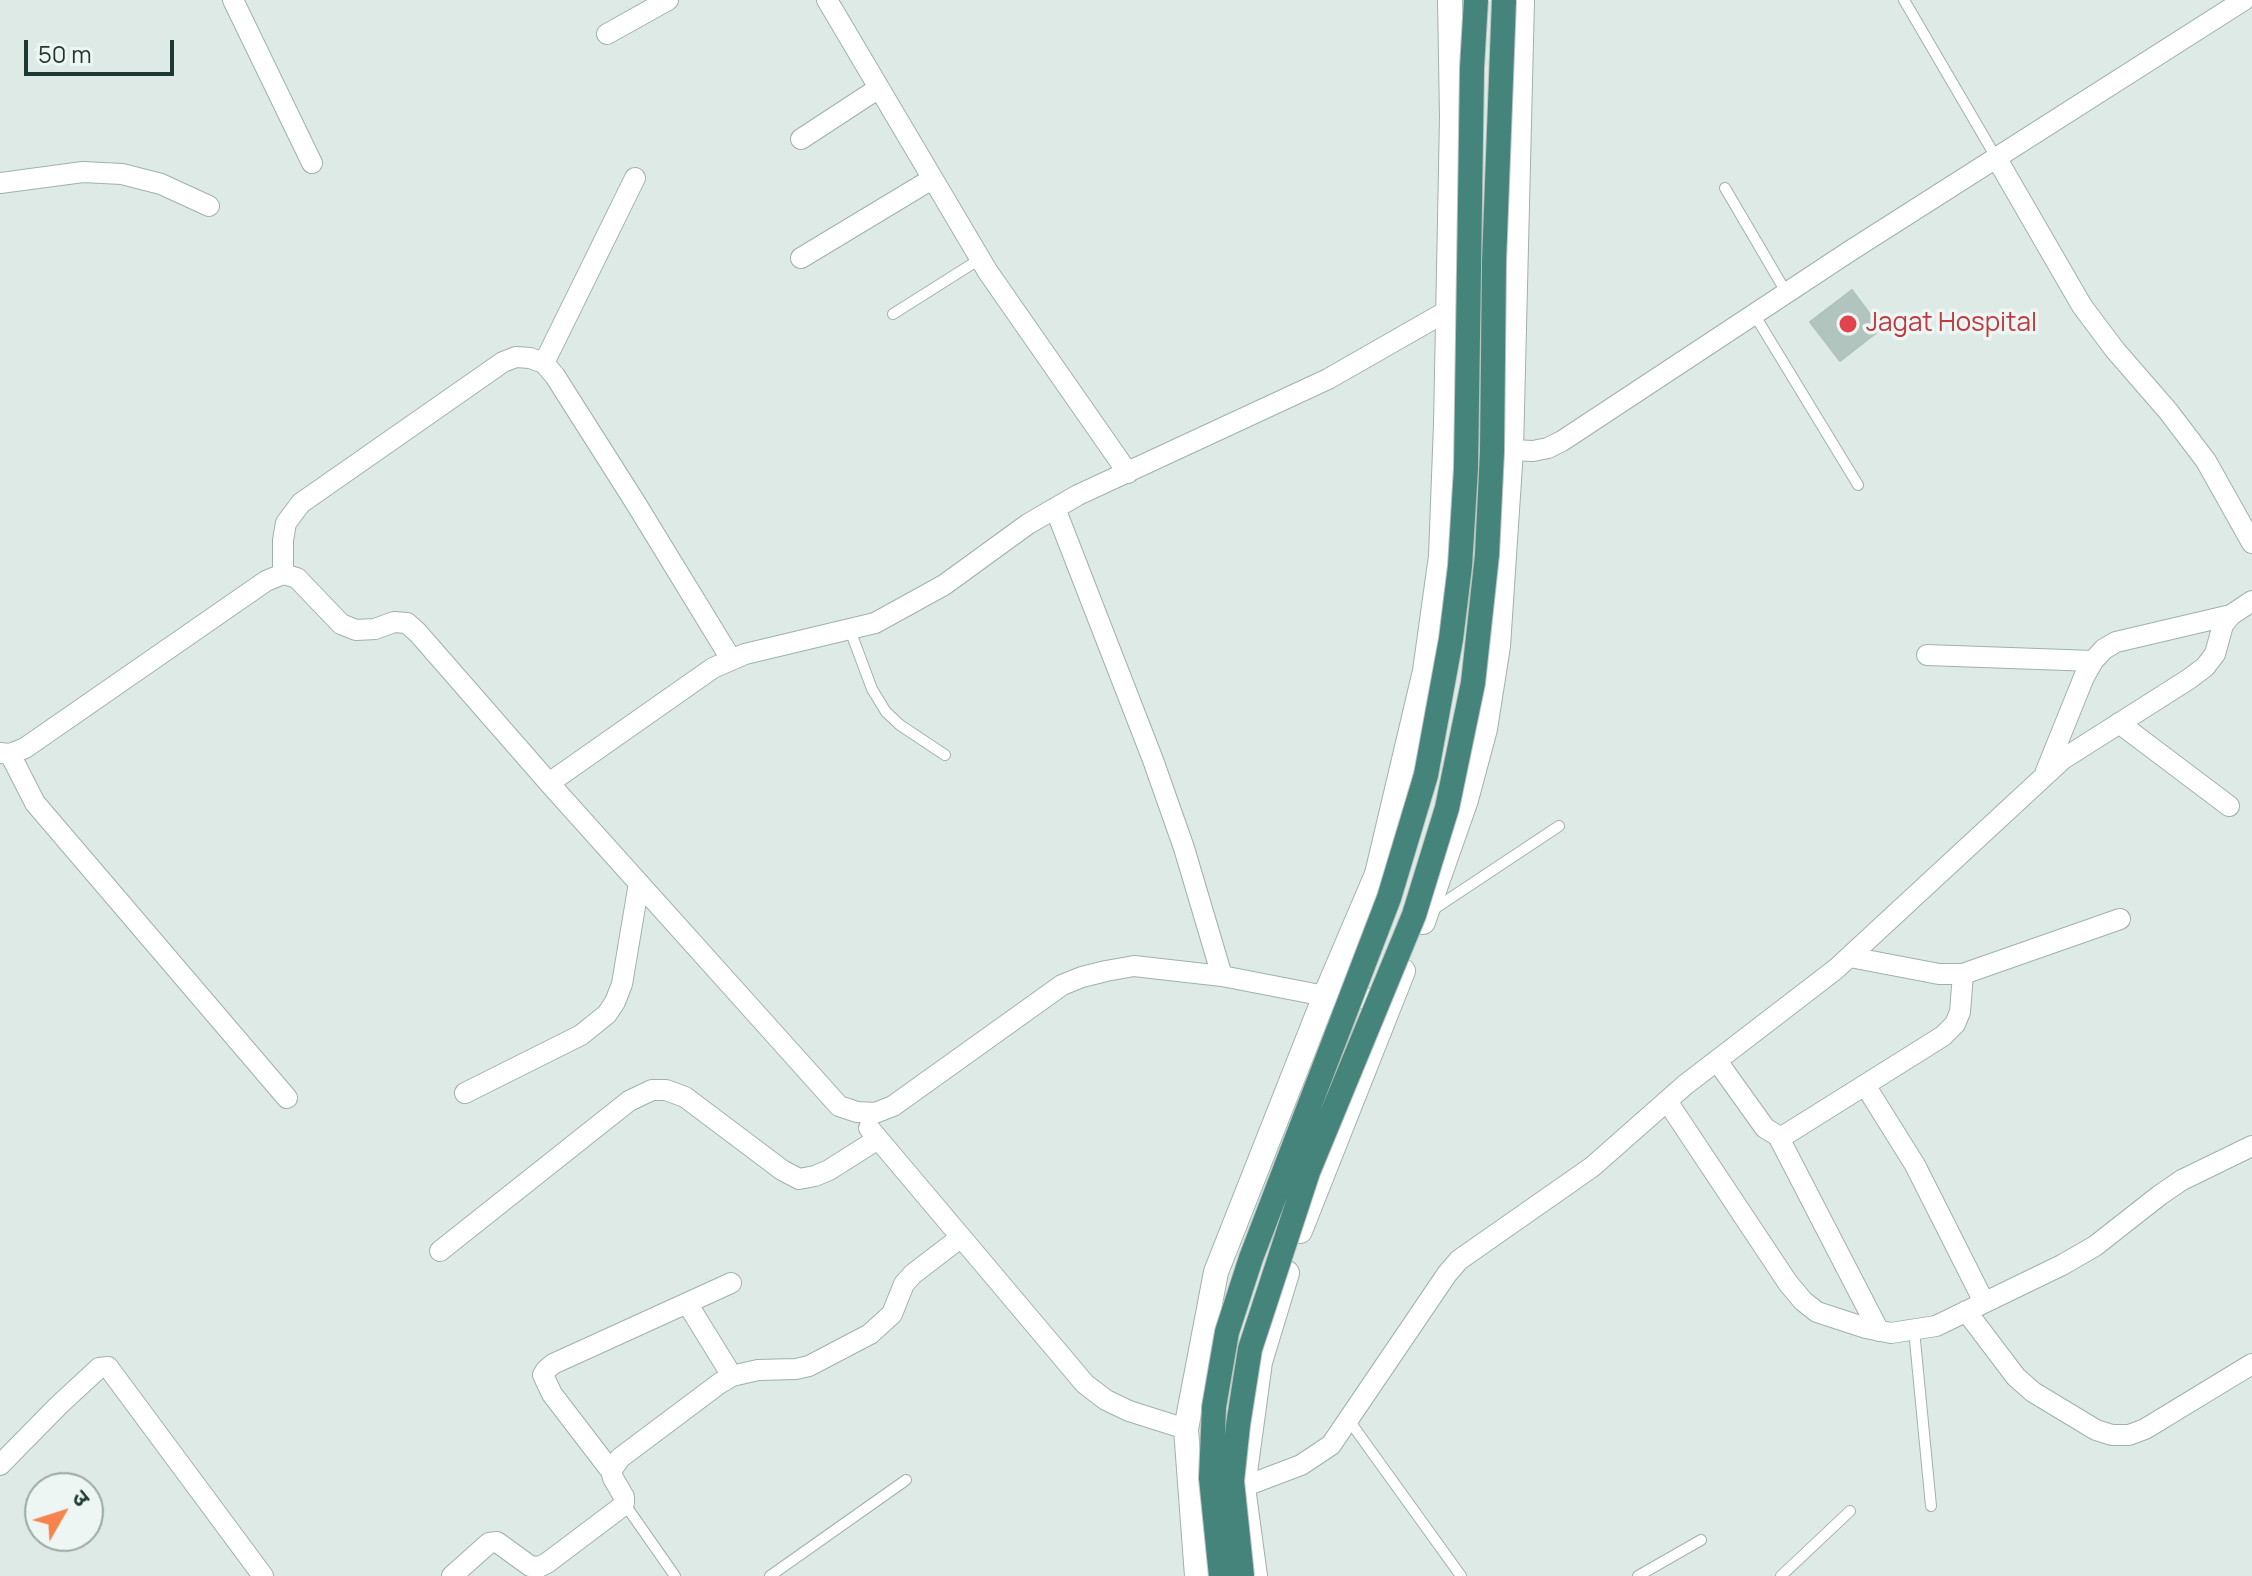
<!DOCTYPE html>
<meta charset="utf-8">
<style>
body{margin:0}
#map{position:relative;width:2252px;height:1576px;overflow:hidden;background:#ddeae5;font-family:Manrope,"Noto Sans Devanagari",sans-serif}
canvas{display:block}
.north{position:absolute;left:24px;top:1472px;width:80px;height:80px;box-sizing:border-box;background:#edf6f2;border:2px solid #9aaaa6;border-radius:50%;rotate:51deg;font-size:22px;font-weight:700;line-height:32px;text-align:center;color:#1e3934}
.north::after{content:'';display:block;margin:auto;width:28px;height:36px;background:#f7834d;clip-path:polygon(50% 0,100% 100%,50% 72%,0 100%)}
.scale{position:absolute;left:24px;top:40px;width:150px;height:36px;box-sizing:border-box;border:4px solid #1e3934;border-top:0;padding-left:10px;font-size:24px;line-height:28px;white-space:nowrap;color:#1e3934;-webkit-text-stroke:6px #edf6f2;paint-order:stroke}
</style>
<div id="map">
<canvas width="2252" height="1576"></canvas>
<div class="north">उ</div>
<div class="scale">50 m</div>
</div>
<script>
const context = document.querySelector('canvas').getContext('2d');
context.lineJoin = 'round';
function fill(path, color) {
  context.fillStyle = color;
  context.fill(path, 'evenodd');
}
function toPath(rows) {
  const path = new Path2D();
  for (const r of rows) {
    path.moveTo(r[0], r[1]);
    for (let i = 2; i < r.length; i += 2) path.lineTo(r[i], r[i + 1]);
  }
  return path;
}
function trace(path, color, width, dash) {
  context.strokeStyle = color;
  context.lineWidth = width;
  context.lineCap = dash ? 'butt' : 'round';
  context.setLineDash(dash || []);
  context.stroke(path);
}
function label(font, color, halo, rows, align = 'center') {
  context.font = font + ' Manrope,sans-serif';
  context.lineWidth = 7;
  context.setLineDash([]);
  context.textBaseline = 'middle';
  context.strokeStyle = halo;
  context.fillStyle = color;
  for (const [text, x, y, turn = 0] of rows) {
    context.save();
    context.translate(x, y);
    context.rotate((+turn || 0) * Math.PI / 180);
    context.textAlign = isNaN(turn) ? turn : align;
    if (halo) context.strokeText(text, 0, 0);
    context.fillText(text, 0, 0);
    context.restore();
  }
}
const building = toPath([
 [1852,290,1881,329,1840,361,1810,322,1852,290]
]);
fill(building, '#b2c4be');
trace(building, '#afc3bc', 2);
const service = toPath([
 [1904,0,1997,159],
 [1725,188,1786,292],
 [893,314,980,259],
 [1754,314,1858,485],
 [850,630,872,689,886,712,900,725,945,755],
 [1431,911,1559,826],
 [1914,1330,1931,1506],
 [1348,1419,1461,1576],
 [624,1503,675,1576],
 [770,1576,906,1480],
 [1638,1576,1701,1540],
 [1781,1576,1850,1511]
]);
const minor = toPath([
 [233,0,312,163],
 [827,0,988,272,1128,473],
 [607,34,668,0],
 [801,139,879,88],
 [1997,159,2082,306,2115,350,2168,411,2206,461,2252,543],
 [0,183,83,172,122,174,161,184,209,206],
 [801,258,932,179],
 [544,363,635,178],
 [1511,450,1533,451,1548,448,1562,441,1850,251,2244,0],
 [1055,508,1153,760,1184,848,1222,976],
 [283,574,283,540,286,523,301,503,503,362,516,357,530,358,544,363,555,376,635,502,731,659],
 [1927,655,2093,661],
 [2119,723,2229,806],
 [0,753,10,754,25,748,266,581,283,574,297,578,341,624,356,630,375,629,394,622,407,623,418,633,549,783,839,1106,857,1112,875,1113,893,1106,1062,985,1082,977,1106,971,1134,966,1222,976,1325,996,1392,1000],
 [10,754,35,803,287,1098],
 [2046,771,2084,677,2093,661,2104,649,2116,642,2231,615],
 [549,783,713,668,745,654,875,623,944,585,1028,524,1078,495,1328,379,1447,311],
 [1850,957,1939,974,1963,974,2120,919],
 [1717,1061,1765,1128,1778,1136,1785,1135,1943,1036,1955,1024,1960,1012,1963,974],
 [1865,1085,1915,1165,1984,1302],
 [465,1093,581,1035,607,1014,615,1002,622,984,639,883],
 [1667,1101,1788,1283,1803,1301,1817,1312,1866,1328,1891,1333,1936,1326,2062,1265,2095,1246,2160,1195,2182,1180,2252,1146],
 [869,1128,1085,1384,1106,1400,1129,1411,1186,1429],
 [1778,1136,1879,1331],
 [440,1251,629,1101,652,1090,666,1090,685,1097,782,1170,799,1179,815,1176,829,1170,878,1139],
 [687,1303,732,1376],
 [1966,1311,2016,1377,2033,1392,2096,1430,2112,1435,2129,1435,2145,1429,2252,1364],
 [0,1465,59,1405,99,1368,108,1367,263,1576],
 [611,1471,552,1394,543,1375,546,1370,553,1364,731,1283],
 [1243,1487,1301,1465,1331,1445,1447,1274,1459,1260,1592,1167,1685,1085,1836,969,2063,759,2189,679,2205,667,2215,654,2223,625,2231,615,2252,601],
 [452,1576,489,1543,497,1542,530,1566,539,1567,547,1563,620,1508,624,1503,624,1497,613,1478,611,1471,620,1458,720,1383,732,1376,758,1370,796,1369,809,1366,870,1334,892,1314,904,1284,913,1274,960,1238]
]);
const tertiary = toPath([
 [1423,922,1466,800,1485,729,1498,646,1511,450,1522,0],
 [1300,1231,1403,971],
 [1197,1576,1186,1429,1216,1272,1325,996,1377,874,1425,671,1441,556,1446,424,1452,117,1450,0],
 [1255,1576,1243,1487,1260,1362,1287,1273]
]);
trace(service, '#a0b1ac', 12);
trace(minor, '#a0b1ac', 22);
trace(tertiary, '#a0b1ac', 26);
trace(service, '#fff', 10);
trace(minor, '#fff', 20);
trace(tertiary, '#fff', 24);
const trunkBridge = toPath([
 [1221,1576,1211,1478,1214,1407,1227,1332,1251,1258,1389,898,1426,775,1451,639,1460,566,1466,468,1472,68,1476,0],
 [1242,1576,1232,1481,1238,1425,1250,1349,1308,1172,1414,915,1447,808,1473,683,1487,555,1492,452,1494,262,1504,0]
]);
trace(trunkBridge, '#bcc4c2', 26, []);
trace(trunkBridge, '#44847a', 24);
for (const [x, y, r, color] of [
 [1848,324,10,"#e0444e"]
]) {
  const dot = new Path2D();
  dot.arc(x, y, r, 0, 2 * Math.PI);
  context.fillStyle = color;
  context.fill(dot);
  trace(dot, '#edf6f2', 3);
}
label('26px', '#be3a42', '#edf6f2', [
 ["Jagat Hospital",1866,324]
], 'left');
</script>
